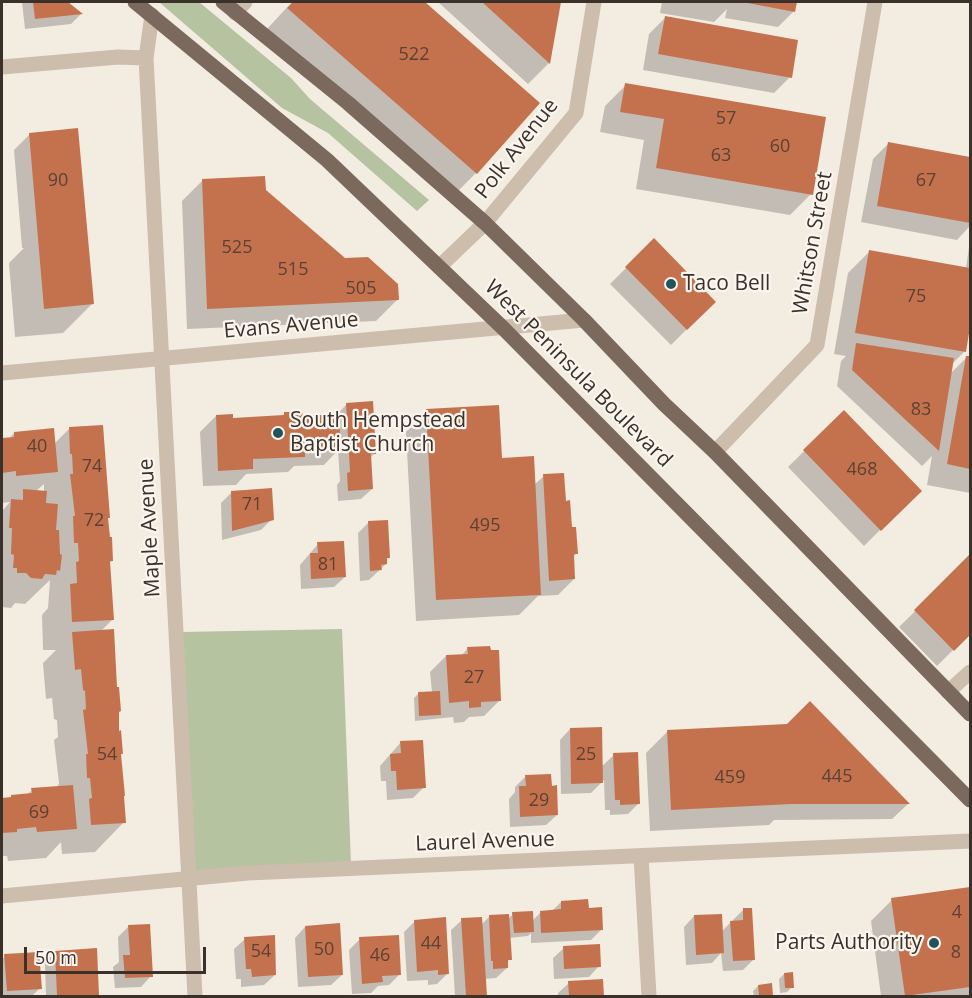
<!DOCTYPE html>
<style>
body{margin:0}
#map{position:relative;width:972px;height:998px;overflow:hidden;background:#f3ece1;font-family:"Open Sans",sans-serif}
canvas{display:block}
.frame{position:absolute;inset:0;border:3px solid #3a312b;pointer-events:none}
.scale{position:absolute;left:24px;top:947px;width:182px;height:27px;box-sizing:border-box;border:3px solid #3a312b;border-top:0;padding-left:8px;font-size:18px;line-height:21px;white-space:nowrap;color:#3a312b;-webkit-text-stroke:4px #faf5ee;paint-order:stroke}
</style>
<div id="map">
<canvas width="972" height="998"></canvas>
<div class="frame"></div>
<div class="scale">50 m</div>
</div>
<script>
const context = document.querySelector('canvas').getContext('2d');
context.lineJoin = 'round';
function fill(path, color) {
  context.fillStyle = color;
  context.fill(path, 'evenodd');
}
function toPath(rows) {
  const path = new Path2D();
  for (const r of rows) {
    path.moveTo(r[0], r[1]);
    for (let i = 2; i < r.length; i += 2) path.lineTo(r[i], r[i + 1]);
  }
  return path;
}
function trace(path, color, width, dash) {
  context.strokeStyle = color;
  context.lineWidth = width;
  context.lineCap = dash ? 'butt' : 'round';
  context.setLineDash(dash || []);
  context.stroke(path);
}
function label(font, color, halo, rows, align = 'center') {
  context.font = font + ' "Open Sans",sans-serif';
  context.lineWidth = 4.5;
  context.setLineDash([]);
  context.textBaseline = 'middle';
  context.strokeStyle = halo;
  context.fillStyle = color;
  for (const [text, x, y, turn = 0] of rows) {
    context.save();
    context.translate(x, y);
    context.rotate((+turn || 0) * Math.PI / 180);
    context.textAlign = isNaN(turn) ? turn : align;
    if (halo) context.strokeText(text, 0, 0);
    context.fillText(text, 0, 0);
    context.restore();
  }
}
fill(toPath([
 [159,2,199,2,291,78,310,99,429,200,417,211,328,133,282,108],
 [342,629,351,864,192,874,182,632]
]), '#b5c3a1');
fill(toPath([
 [22,2,66,2,81,14,71,24,25,29],
 [292,2,422,2,537,103,476,173,455,194,267,29],
 [438,2,559,2,549,63,528,84],
 [662,2,795,2,794,11,778,27,725,18,727,9,714,22,660,13],
 [665,18,790,77,774,93,643,70,649,34],
 [626,85,811,194,790,215,636,189,644,140,600,132,605,106],
 [30,134,92,304,63,333,15,337,9,263,24,248,22,248,14,150],
 [889,143,970,158,970,226,957,240,861,222,873,159],
 [203,180,265,191,345,259,397,300,376,321,187,329,182,201],
 [654,240,714,302,671,345,610,284],
 [970,240,970,318,965,351,951,365,950,374,967,357,970,358,970,493,927,485,932,456,922,466,837,386,841,361,846,356,834,354,848,273,869,252,966,268],
 [347,404,375,453,370,458,372,489,361,499,338,501,337,485,340,481,338,450,324,465,294,466,288,472,246,474,236,485,203,486,200,432,216,416,232,419,282,417,285,414,301,418,336,415],
 [427,411,501,460,534,485,544,476,564,502,577,553,573,557,574,579,558,595,538,596,519,615,416,621,406,432],
 [844,412,920,490,864,546,788,467],
 [69,429,106,519,112,561,109,563,113,619,101,631,118,712,124,822,95,852,62,854,61,842,46,858,8,861,7,856,2,856,2,800,27,795,32,790,57,788,59,783,54,740,58,737,57,720,54,719,52,698,46,699,43,663,56,650,43,650,42,615,48,608,50,580,25,604,15,603,11,608,2,607,2,511,10,502,2,503,2,439,9,439,14,433,54,444],
 [44,484,44,492,36,491],
 [232,492,272,519,261,530,222,540,221,503],
 [369,522,388,557,385,560,386,564,369,580,360,581,358,533],
 [318,544,345,577,334,587,301,589,300,565],
 [970,557,970,633,937,666,899,627],
 [468,648,500,700,484,716,469,717,464,722,454,723,453,717,415,721,414,698,419,693,432,692,430,672,446,656,461,656],
 [570,729,601,767,614,755,638,804,628,814,610,815,610,810,605,810,604,780,591,793,561,794,560,740],
 [667,732,908,804,892,819,774,820,769,825,650,831,646,753],
 [401,742,424,787,413,798,387,800,386,781,381,781,380,766],
 [526,776,550,787,557,815,546,825,510,827,509,799,515,792,515,787],
 [970,888,970,996,881,996,871,921,892,900],
 [561,902,587,909,602,929,591,940,531,943,531,933,528,936,509,938,510,959,506,963,507,968,496,978,484,979,485,996,455,996,451,930,462,920,481,925,489,917,508,919,513,914,532,921,541,912,552,911],
 [743,910,754,959,743,970,723,971,721,953,712,963,686,965,684,927,694,916,721,932],
 [415,921,448,973,437,984,428,985,428,980,407,981,404,932],
 [129,926,151,976,141,987,115,988,113,967,119,962,118,937],
 [305,927,342,975,331,985,298,987,295,938],
 [245,939,275,975,264,985,241,987,241,979,236,979,234,949],
 [360,939,400,974,389,985,378,986,371,993,352,994,349,950],
 [564,948,599,966,589,977,554,979,553,958],
 [55,952,98,994,96,996,46,996,45,963],
 [5,956,40,988,32,996,2,996,2,960],
 [784,974,792,987,787,992,780,993,779,979],
 [602,981,603,996,558,996,558,993,569,983],
 [771,985,772,996,754,996,753,991,758,986]
]), '#0003');
fill(toPath([
 [33,2,68,2,83,14,35,19],
 [293,2,425,2,540,103,477,174,287,8],
 [482,2,561,2,550,64],
 [742,2,797,2,795,12],
 [665,16,798,40,792,78,658,54],
 [625,83,826,117,813,195,656,168,664,119,620,112],
 [78,128,94,304,44,309,29,133],
 [888,142,970,157,970,223,877,206],
 [265,176,266,190,345,258,368,257,398,284,399,300,207,309,202,179],
 [654,238,716,302,687,330,625,267],
 [869,250,970,268,970,327,966,352,855,333],
 [856,343,954,358,939,451,852,370],
 [966,356,970,356,970,469,947,464],
 [373,401,376,454,371,454,373,489,348,491,347,473,350,472,346,403],
 [499,405,502,458,534,456,541,595,436,600,426,409],
 [844,410,922,491,881,531,803,450],
 [284,412,302,412,303,416,339,414,341,449,305,451,305,457,253,459,253,469,218,471,216,415,233,414,233,418,284,415],
 [103,425,110,518,108,518,110,537,112,537,113,561,110,561,114,620,72,622,70,584,77,583,76,562,79,561,78,543,74,543,73,516,75,516,70,474,73,474,72,454,70,454,69,427],
 [54,428,58,472,16,476,16,471,2,473,2,438,14,437,14,432],
 [564,473,566,501,570,500,572,527,576,527,578,554,574,554,575,579,549,581,543,474],
 [272,488,274,520,232,531,231,491],
 [23,489,47,491,46,503,58,504,56,530,59,530,60,554,62,555,60,571,57,570,56,575,45,574,42,579,31,578,26,573,17,573,17,568,13,568,14,555,11,554,12,528,9,528,11,499,23,500],
 [388,520,390,558,387,558,387,564,381,565,382,570,370,571,368,521],
 [344,541,346,577,311,579,310,553,318,553,317,542],
 [970,554,970,635,954,651,914,610],
 [114,629,117,687,119,687,121,711,119,712,119,731,121,730,123,754,121,754,125,796,124,796,126,823,91,825,89,799,92,798,90,778,87,778,86,754,88,754,83,710,86,709,85,691,83,690,81,669,75,670,72,632],
 [490,646,491,650,499,650,501,701,481,702,481,707,469,708,469,701,449,703,446,655,468,654,467,647],
 [440,691,441,715,419,716,418,692],
 [810,701,910,804,792,804,671,810,667,730,787,724],
 [602,727,603,783,571,784,570,728],
 [423,740,426,788,397,790,396,771,391,771,390,754,401,753,400,741],
 [638,752,640,804,620,805,620,800,615,800,613,753],
 [551,774,552,786,557,785,558,815,520,817,519,786,526,786,525,775],
 [73,785,77,829,37,832,36,827,17,829,17,832,2,833,2,798,11,797,11,795,32,793,31,788],
 [970,887,970,987,905,996,891,898],
 [588,899,589,908,602,907,603,930,541,933,540,911,561,909,561,901],
 [743,908,752,908,755,960,733,961,730,921,743,920],
 [533,911,534,932,514,933,512,912],
 [509,914,512,960,508,960,508,968,493,969,493,961,491,961,489,915],
 [722,914,724,953,696,955,694,915],
 [446,917,449,974,438,975,438,970,417,972,414,920],
 [482,917,487,996,466,996,461,918],
 [340,923,343,975,308,977,305,926],
 [150,924,153,977,125,978,123,955,130,955,128,925],
 [275,935,276,975,252,977,251,969,246,969,244,937],
 [399,935,401,975,382,976,383,982,362,984,359,937],
 [600,944,601,967,564,969,563,946],
 [97,948,99,995,57,996,55,951],
 [39,952,42,989,7,991,4,954],
 [793,972,794,988,785,988,784,973],
 [603,979,604,996,569,996,568,981],
 [772,983,773,996,759,996,758,985]
]), '#c4724e');
trace(toPath([
 [235,13,245,2],
 [152,15,146,58,195,996],
 [2,67,118,57,146,58],
 [439,267,485,223,576,113,594,2],
 [2,373,584,320],
 [715,452,817,345,875,2],
 [948,692,970,672],
 [641,856,649,996],
 [2,896,248,873,970,841]
]), '#ccbdac', 15);
trace(toPath([
 [135,2,327,160,503,328,970,800],
 [223,2,348,103,485,223,584,320,664,404,715,452,970,714]
]), '#7c695d', 15);
for (const [x, y, r, color] of [
 [671,284,6,"#21545c"],
 [278,433,6,"#21545c"],
 [934,943,6,"#21545c"]
]) {
  const dot = new Path2D();
  dot.arc(x, y, r, 0, 2 * Math.PI);
  context.fillStyle = color;
  context.fill(dot);
  trace(dot, '#faf5ee', 2);
}
label('18px', '#5c4134', null, [
 ["522",414,55],
 ["57",726,119],
 ["60",780,147],
 ["63",721,156],
 ["90",58,181],
 ["67",926,181],
 ["525",237,248],
 ["515",293,270],
 ["505",361,289],
 ["75",916,297],
 ["83",921,410],
 ["40",37,447],
 ["74",92,467],
 ["468",862,470],
 ["71",252,505],
 ["72",94,521],
 ["495",485,526],
 ["81",328,565],
 ["27",474,678],
 ["54",107,755],
 ["25",586,755],
 ["445",837,777],
 ["459",730,778],
 ["29",539,801],
 ["69",39,813],
 ["4",957,913],
 ["44",431,944],
 ["50",324,950],
 ["54",261,952],
 ["8",956,953],
 ["46",380,956]
]);
label('21px', '#3a312b', '#faf5ee', [
 ["Polk Avenue",517,149,-52],
 ["Whitson Street",813,243,-80],
 ["Evans Avenue",291,326,-5],
 ["West Peninsula Boulevard",578,374,45],
 ["Maple Avenue",150,528,-93],
 ["Laurel Avenue",485,842,-2]
]);
label('21px', '#3a312b', '#faf5ee', [
 ["Taco Bell",683,284],
 ["South Hempstead",290,421],
 ["Baptist Church",290,445],
 ["Parts Authority",922,943,"right"]
], 'left');
</script>
